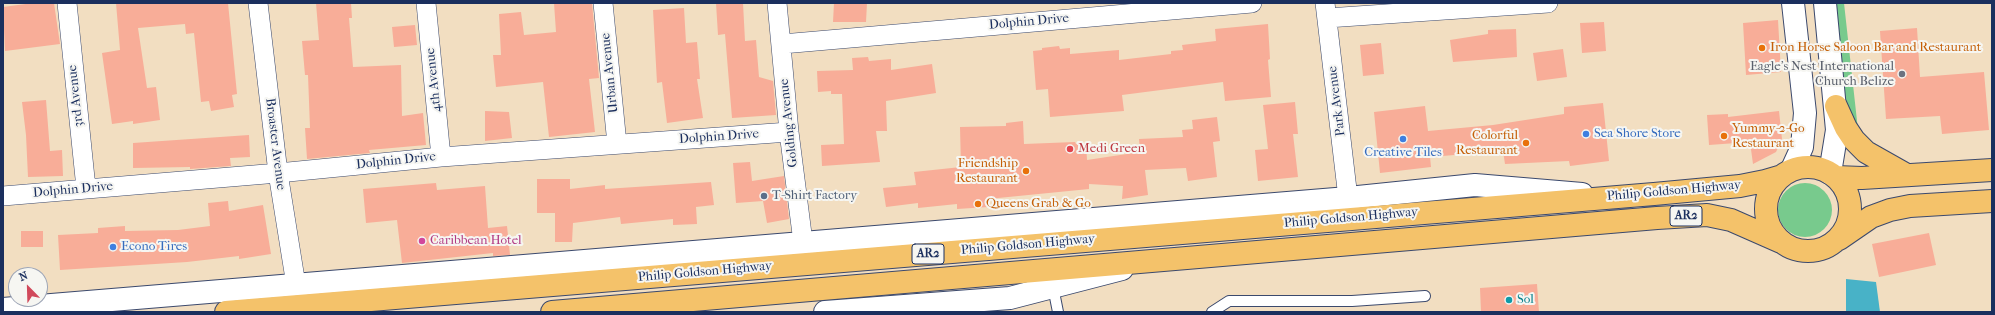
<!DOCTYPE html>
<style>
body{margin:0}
#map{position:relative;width:1995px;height:315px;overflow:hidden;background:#f2dec1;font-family:"IM FELL French Canon",serif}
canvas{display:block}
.frame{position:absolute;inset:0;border:4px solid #1b2f5e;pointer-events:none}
.north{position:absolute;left:8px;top:267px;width:40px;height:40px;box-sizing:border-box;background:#f6f6f2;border:1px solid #9ea6b7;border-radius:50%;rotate:337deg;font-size:11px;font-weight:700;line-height:16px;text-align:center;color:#1b2f5e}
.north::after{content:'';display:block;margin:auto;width:14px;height:18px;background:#d1495b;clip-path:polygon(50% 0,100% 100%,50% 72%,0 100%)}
</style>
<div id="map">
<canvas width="1995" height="315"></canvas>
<div class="frame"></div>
<div class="north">N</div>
</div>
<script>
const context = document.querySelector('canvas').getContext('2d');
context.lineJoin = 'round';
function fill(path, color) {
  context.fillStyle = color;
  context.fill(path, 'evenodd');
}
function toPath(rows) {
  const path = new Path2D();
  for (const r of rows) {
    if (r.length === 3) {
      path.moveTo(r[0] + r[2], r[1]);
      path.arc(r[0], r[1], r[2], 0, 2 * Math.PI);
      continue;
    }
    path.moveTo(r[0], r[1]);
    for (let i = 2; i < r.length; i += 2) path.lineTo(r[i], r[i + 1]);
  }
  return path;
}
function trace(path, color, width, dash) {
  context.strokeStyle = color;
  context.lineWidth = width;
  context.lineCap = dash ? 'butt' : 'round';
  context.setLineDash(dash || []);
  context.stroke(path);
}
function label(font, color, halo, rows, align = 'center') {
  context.font = font + ' "IM FELL French Canon",serif';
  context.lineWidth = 4;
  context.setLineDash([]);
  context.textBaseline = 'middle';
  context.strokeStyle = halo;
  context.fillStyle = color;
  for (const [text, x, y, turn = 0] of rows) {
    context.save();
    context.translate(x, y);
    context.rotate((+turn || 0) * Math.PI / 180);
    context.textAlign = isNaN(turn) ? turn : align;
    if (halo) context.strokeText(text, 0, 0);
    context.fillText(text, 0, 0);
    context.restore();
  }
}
fill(toPath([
 [1834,3,1844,3,1859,139,1850,117,1843,89],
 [1805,210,27]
]), '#78ca8d');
fill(toPath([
 [1846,279,1876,282,1880,312,1846,312]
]), '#48b2c7');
fill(toPath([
 [33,3,54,3,60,44,5,51,3,7],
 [116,3,228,3,237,94,232,95,234,107,211,111,209,101,201,102,194,33,186,34,185,24,138,28,147,88,156,87,160,120,133,124,133,121,112,124,102,53,120,50],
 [316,3,351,3,352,18,349,18,353,67,401,65,402,116,423,113,426,145,369,150,370,153,307,159,305,128,310,128,308,75,305,75,302,41,319,40],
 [554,3,592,3,599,78,589,79,595,132,549,137,543,82,496,87,493,55,501,55,499,14,521,12,524,35,556,32],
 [716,3,743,3,745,41,756,40,759,77,773,81,776,115,732,118,725,34,718,35],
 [834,3,867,3,866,22,833,22],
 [684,8,686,43,697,42,700,79,697,79,703,118,667,123,662,82,657,83,653,10],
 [1778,20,1781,72,1746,75,1743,23],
 [1604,22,1606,51,1582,53,1580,23],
 [1268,24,1270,59,1268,60,1271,97,1225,101,1223,82,1122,95,1124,111,1050,117,1048,89,1036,90,1033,51,1042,50,1042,48,1059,46,1060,49,1070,48,1070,54,1119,50,1119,60,1171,54,1171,51,1183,50,1182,45,1216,41,1215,29],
 [415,25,417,45,394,47,392,27],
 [1917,28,1920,77,1984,72,1989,130,1942,134,1940,116,1886,119,1880,31],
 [1516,29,1517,57,1453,62,1450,40,1488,34,1488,30],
 [1381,43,1384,74,1363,76,1360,45],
 [1563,49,1567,77,1537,81,1533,53],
 [868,57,869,61,891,59,891,70,932,64,936,93,886,101,887,131,876,131,880,162,822,166,821,145,844,144,842,94,831,94,831,91,818,92,817,71,853,70,852,58],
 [46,100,50,151,62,150,63,176,28,177,26,135,22,102],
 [1295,102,1298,134,1293,134,1298,177,1258,181,1255,150,1268,149,1263,105],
 [1603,103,1609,161,1570,166,1569,161,1505,164,1503,151,1430,157,1431,167,1380,173,1374,112,1425,106,1428,131,1493,125,1564,114,1564,107],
 [485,111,509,112,512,138,485,141],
 [1779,111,1782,139,1776,152,1753,164,1750,142,1709,145,1707,115,1728,114,1728,117],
 [1217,117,1220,141,1213,142,1217,177,1188,181,1186,168,1145,170,1148,195,1122,199,1123,186,1089,184,1089,189,988,199,988,207,957,209,957,204,918,208,918,203,886,207,883,188,916,185,914,172,961,167,960,127,1006,126,1006,123,1023,121,1024,144,1075,142,1076,144,1086,143,1087,160,1140,152,1139,139,1183,137,1182,130,1193,129,1192,120],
 [249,135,250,157,230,158,231,166,190,169,190,167,133,168,133,143],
 [750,162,752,181,784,176,789,219,767,223,763,201,736,203,733,163],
 [537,179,570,179,570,189,605,185,605,189,711,182,714,205,696,207,697,224,673,225,673,219,621,224,620,217,573,223,572,242,555,242,555,213,537,213],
 [436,183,437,190,485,186,488,228,507,226,510,255,493,256,493,253,402,263,397,220,366,223,363,189],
 [228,201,229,211,263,205,271,254,239,259,239,256,187,262,60,270,58,235,98,233,98,228,125,226,125,231,178,230,210,226,208,203],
 [21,231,43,231,43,247,21,247],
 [1929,233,1936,265,1879,277,1872,244],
 [1537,284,1539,312,1481,312,1480,288]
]), '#f8ad98');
const service = toPath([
 [1053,287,1058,312],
 [1212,312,1229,301,1352,301,1425,296]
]);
const minor = toPath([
 [67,3,86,188],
 [258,3,278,173,296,285],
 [426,3,441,157],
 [603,3,617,144],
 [777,3,789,132,803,242],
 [1325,3,1348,198],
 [1327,18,1548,3],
 [782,44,1252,3],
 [3,196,278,173,441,157,789,132]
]);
const tertiary = toPath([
 [1825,3,1837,130,1830,173],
 [1792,169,1802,147,1805,113,1793,3],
 [3,309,1348,198,1475,185,1582,194],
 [825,312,1010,298,1122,269]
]);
const primary = toPath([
 [1836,106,1846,128,1854,140,1866,152,1905,174],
 [1808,209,42],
 [1836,177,1862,178,1992,170],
 [1839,239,1871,217,1890,210,1910,206,1992,201],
 [226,312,1654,194,1740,186,1765,181,1782,176],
 [552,312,1657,218,1707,215,1731,220,1781,242]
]);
trace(service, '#3b496d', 12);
trace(minor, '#3b496d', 20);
trace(tertiary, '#3b496d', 24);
trace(primary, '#3b496d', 24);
trace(service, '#fff', 10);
trace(minor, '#fff', 19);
trace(tertiary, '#fff', 22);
trace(primary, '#f4c26a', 22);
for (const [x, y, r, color] of [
 [1762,48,4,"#e8710a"],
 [1902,74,4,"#6b7280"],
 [1586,134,4,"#3f7fe0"],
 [1724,136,4,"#e8710a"],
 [1403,139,4,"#3f7fe0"],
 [1526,143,4,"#e8710a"],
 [1070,149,4,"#e0444e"],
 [1026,171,4,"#e8710a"],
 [764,196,4,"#5c6f8a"],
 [978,204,4,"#e8710a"],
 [422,241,4,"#d1479c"],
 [113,247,4,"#3f7fe0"],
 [1509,300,4,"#0f9aa8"]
]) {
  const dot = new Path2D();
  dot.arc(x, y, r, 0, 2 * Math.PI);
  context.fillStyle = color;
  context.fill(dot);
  trace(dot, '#f6f6f2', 1.5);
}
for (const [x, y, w] of [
 [1686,216,32],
 [928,254,32]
]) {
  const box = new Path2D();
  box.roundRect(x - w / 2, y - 10, w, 20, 3);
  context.fillStyle = '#f6f6f2';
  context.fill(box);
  trace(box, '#1b2f5e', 1);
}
label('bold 12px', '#1b2f5e', null, [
 ["AR2",1686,216],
 ["AR2",928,254]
]);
label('13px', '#1b2f5e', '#f6f6f2', [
 ["Dolphin Drive",1029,22,-5],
 ["Urban Avenue",610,73,-96],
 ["4th Avenue",434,80,-96],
 ["3rd Avenue",76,96,-96],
 ["Park Avenue",1337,101,-97],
 ["Golding Avenue",789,123,-96],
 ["Dolphin Drive",719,137,-4],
 ["Broaster Avenue",275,144,83],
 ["Dolphin Drive",396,161,-6],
 ["Dolphin Drive",73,190,-5],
 ["Philip Goldson Highway",1674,191,-5],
 ["Philip Goldson Highway",1351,218,-5],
 ["Philip Goldson Highway",1028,245,-5],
 ["Philip Goldson Highway",705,272,-5]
]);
label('13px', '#c56008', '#f6f6f2', [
 ["Iron Horse Saloon Bar and Restaurant",1770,48],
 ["Yummy-2-Go",1732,129],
 ["Restaurant",1732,144],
 ["Colorful",1518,136,"right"],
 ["Restaurant",1518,151,"right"],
 ["Friendship",1018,164,"right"],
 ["Restaurant",1018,179,"right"],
 ["Queens Grab & Go",986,204]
], 'left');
label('13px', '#5b616d', '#f6f6f2', [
 ["Eagle's Nest International",1894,67],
 ["Church Belize",1894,82]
], 'right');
label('13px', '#366cbe', '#f6f6f2', [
 ["Sea Shore Store",1594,134],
 ["Creative Tiles",1403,153,"center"],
 ["Econo Tires",121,247]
], 'left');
label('13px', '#be3a42', '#f6f6f2', [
 ["Medi Green",1078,149]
], 'left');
label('13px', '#4e5e75', '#f6f6f2', [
 ["T-Shirt Factory",772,196]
], 'left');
label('13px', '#b23c85', '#f6f6f2', [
 ["Caribbean Hotel",430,241]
], 'left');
label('13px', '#0d838f', '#f6f6f2', [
 ["Sol",1517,300]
], 'left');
</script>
